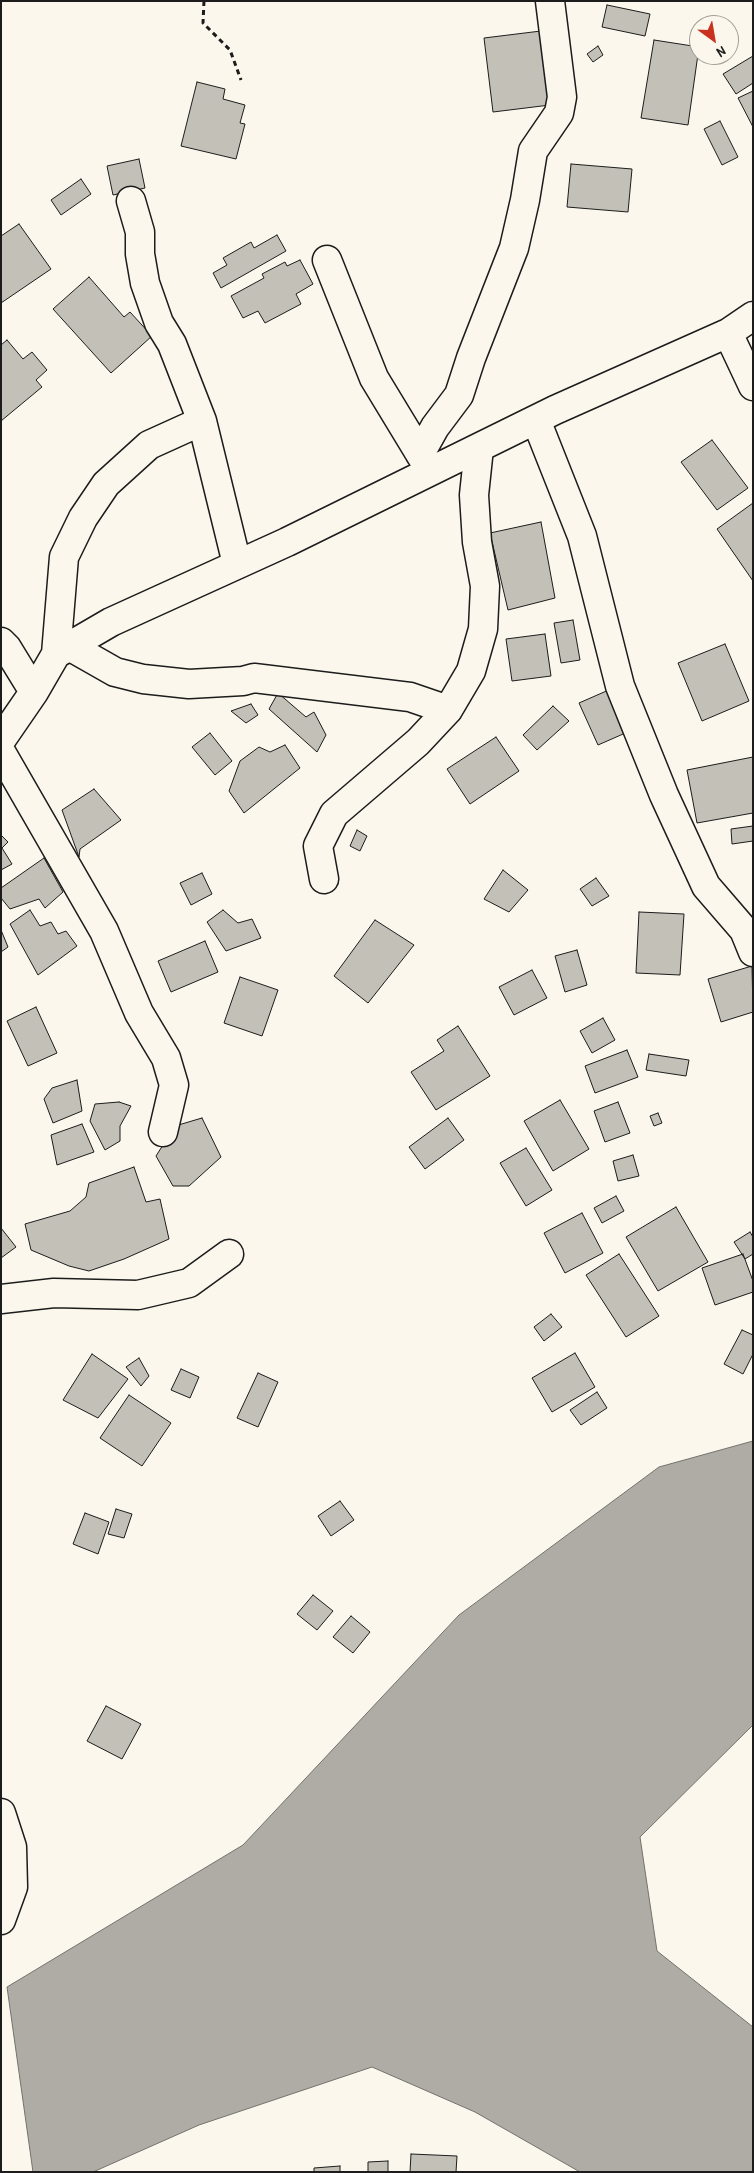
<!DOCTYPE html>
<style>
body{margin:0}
#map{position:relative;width:754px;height:2173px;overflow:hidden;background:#fbf7ec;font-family:"Patrick Hand",sans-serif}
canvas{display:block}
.frame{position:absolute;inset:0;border:2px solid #1c1c1c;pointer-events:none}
.north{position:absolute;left:689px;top:15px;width:50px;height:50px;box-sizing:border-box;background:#fbf7ec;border:1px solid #a29f99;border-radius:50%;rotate:148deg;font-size:14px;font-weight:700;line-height:20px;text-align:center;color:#1c1c1c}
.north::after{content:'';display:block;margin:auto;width:18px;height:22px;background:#c8321e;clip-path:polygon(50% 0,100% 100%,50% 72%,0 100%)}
</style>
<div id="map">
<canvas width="754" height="2173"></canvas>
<div class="frame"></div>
<div class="north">N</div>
</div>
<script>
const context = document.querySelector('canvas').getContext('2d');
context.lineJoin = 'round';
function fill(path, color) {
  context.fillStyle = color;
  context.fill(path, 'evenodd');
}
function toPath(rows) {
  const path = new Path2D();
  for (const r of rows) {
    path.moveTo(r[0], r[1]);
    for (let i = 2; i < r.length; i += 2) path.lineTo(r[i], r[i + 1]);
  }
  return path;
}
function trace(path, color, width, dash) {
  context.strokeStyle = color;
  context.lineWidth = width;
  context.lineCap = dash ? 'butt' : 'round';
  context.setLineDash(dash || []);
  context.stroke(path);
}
const water = toPath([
 [753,1441,753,1725,640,1837,657,1951,753,2027,753,2172,580,2172,475,2112,372,2067,199,2125,93,2172,33,2172,7,1987,243,1845,459,1615,659,1467,753,1441]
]);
fill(water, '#afaca5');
trace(water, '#74726e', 1);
const building = toPath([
 [607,5,650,14,645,36,602,27,607,5],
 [541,31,550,105,493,112,484,38,541,31],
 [654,40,699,47,688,125,641,118,654,40],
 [598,46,603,55,593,62,587,54,598,46],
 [753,56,753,83,736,94,723,74,753,56],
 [197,82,225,89,223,99,245,105,240,123,245,124,236,159,181,146,197,82],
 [753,91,753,127,738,98,753,91],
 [720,121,738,157,722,165,704,129,720,121],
 [139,159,145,188,113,195,107,166,139,159],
 [571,164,632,169,628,212,567,207,571,164],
 [81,179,91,194,61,215,51,200,81,179],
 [19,224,51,269,1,303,1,236,19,224],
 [277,235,286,251,221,288,213,273,227,265,223,258,251,242,254,248,277,235],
 [300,260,313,284,296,294,301,304,265,323,258,311,243,318,231,296,264,278,262,274,285,262,287,266,300,260],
 [89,277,124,317,130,312,152,336,111,373,53,309,89,277],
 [7,340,23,359,32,352,47,370,36,380,42,387,1,421,1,345,7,340],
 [712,440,748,488,717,510,681,462,712,440],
 [753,503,753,581,717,529,753,503],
 [541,522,555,598,508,610,490,533,541,522],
 [573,620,580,660,561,663,554,623,573,620],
 [545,634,551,676,512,681,506,639,545,634],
 [725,644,749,701,702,721,678,663,725,644],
 [611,689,630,731,598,745,579,703,611,689],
 [278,693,306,717,314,712,326,735,317,752,269,709,278,693],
 [251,704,258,715,246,723,231,711,251,704],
 [553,706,569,721,537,750,523,735,553,706],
 [210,733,232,761,215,775,192,747,210,733],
 [496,737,519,771,470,804,447,769,496,737],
 [285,745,300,768,244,813,229,791,240,761,259,747,270,752,285,745],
 [753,757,753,813,697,823,687,770,753,757],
 [94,789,121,820,80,849,79,857,62,810,94,789],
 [753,826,753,841,732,844,731,829,753,826],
 [357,830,367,836,360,851,350,846,357,830],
 [1,835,8,842,2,848,12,864,1,870,1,835],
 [44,858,63,892,45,908,39,899,10,909,1,898,1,888,44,858],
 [503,870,528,890,509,912,484,899,503,870],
 [202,873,212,894,191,905,180,883,202,873],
 [596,878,609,896,592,906,580,889,596,878],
 [30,910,40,926,51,922,58,934,66,931,77,946,38,975,10,924,30,910],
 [223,910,238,923,252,919,261,938,226,951,207,922,223,910],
 [639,912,684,914,680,975,636,973,639,912],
 [375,920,414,945,368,1003,334,976,375,920],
 [1,930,8,947,1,952,1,930],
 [205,941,218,972,171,992,158,961,205,941],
 [577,950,587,985,565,992,555,956,577,950],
 [752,966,753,1012,721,1022,708,979,752,966],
 [532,970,547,998,514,1015,499,987,532,970],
 [240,977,278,990,262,1036,224,1023,240,977],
 [36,1007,57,1053,28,1066,7,1021,36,1007],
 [603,1018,615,1040,592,1053,580,1031,603,1018],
 [458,1026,490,1076,436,1110,411,1072,444,1051,437,1040,458,1026],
 [627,1050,638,1077,595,1093,585,1066,627,1050],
 [649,1054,689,1060,686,1076,646,1070,649,1054],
 [77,1080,82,1111,53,1123,44,1099,52,1088,77,1080],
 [560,1100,589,1149,553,1171,524,1121,560,1100],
 [119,1102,131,1106,120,1126,120,1141,105,1150,90,1121,95,1104,119,1102],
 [618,1102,630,1133,605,1142,594,1111,618,1102],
 [658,1113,662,1123,654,1126,650,1116,658,1113],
 [202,1118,221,1157,189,1186,173,1186,156,1156,175,1126,202,1118],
 [448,1118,464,1140,425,1169,409,1147,448,1118],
 [82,1124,94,1152,57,1165,51,1135,82,1124],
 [526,1148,552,1190,526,1206,500,1163,526,1148],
 [633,1155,639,1176,618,1181,613,1161,633,1155],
 [134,1167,146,1202,160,1199,169,1239,124,1259,89,1271,69,1266,31,1250,25,1224,70,1211,86,1197,89,1183,134,1167],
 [616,1196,624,1211,602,1223,594,1208,616,1196],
 [676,1207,708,1262,658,1291,626,1237,676,1207],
 [582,1213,603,1253,565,1273,544,1233,582,1213],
 [1,1228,16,1247,1,1258,1,1228],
 [750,1232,753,1237,753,1254,745,1259,734,1242,750,1232],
 [619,1254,659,1316,626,1337,586,1275,619,1254],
 [743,1254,753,1281,753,1292,715,1305,702,1268,743,1254],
 [551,1314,562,1327,544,1341,534,1327,551,1314],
 [742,1330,753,1335,753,1354,743,1374,724,1364,742,1330],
 [575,1353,595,1387,552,1412,532,1378,575,1353],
 [92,1354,128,1379,98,1418,63,1400,92,1354],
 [139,1358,149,1376,141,1386,126,1367,139,1358],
 [181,1369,199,1377,190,1398,171,1390,181,1369],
 [258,1373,278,1382,258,1427,237,1418,258,1373],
 [597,1392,607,1408,581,1425,570,1410,597,1392],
 [129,1395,171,1423,142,1466,100,1438,129,1395],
 [340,1501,354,1520,331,1536,318,1516,340,1501],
 [116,1509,132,1514,124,1538,108,1534,116,1509],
 [85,1513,109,1522,98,1554,73,1544,85,1513],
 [313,1595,333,1611,317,1630,297,1614,313,1595],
 [351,1616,370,1632,353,1653,333,1637,351,1616],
 [106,1706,141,1724,122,1759,87,1741,106,1706],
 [411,2154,457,2156,456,2172,410,2172,411,2154],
 [388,2161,388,2172,368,2172,368,2162,388,2161],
 [340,2166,340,2172,314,2172,314,2168,340,2166]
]);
fill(building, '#c3c0b8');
trace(building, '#1c1c1c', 1);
const minor = toPath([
 [131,201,140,232,140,254,145,283,159,323,172,344,202,421,237,564],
 [327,260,374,378,428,467],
 [728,333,753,386],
 [536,420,582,536,620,686,664,795,706,886,744,930,753,952],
 [420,454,435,427,459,395,471,358,514,248,525,200,533,151,559,113,562,97,550,1],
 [1,642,7,648,34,692],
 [71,647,115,672,143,679,189,684,243,681,254,678,410,697,448,710],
 [56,654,64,557,83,518,106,484,149,445,202,421],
 [1,740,34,692,56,654,111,622,287,542,555,410,728,333,753,316],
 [1,752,104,931,139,1013,166,1058,174,1085,163,1132],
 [324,879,318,846,334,814,418,742,448,710,471,671,483,629,485,586,477,542,474,495,479,448],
 [1,1299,54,1293,138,1295,189,1283,229,1254],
 [1,1813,12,1847,13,1887,1,1920]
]);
trace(minor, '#1c1c1c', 31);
trace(toPath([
 [204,1,203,23,230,50,241,80]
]), '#1c1c1c', 3, [5, 4]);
trace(minor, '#fbf7ec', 28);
</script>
